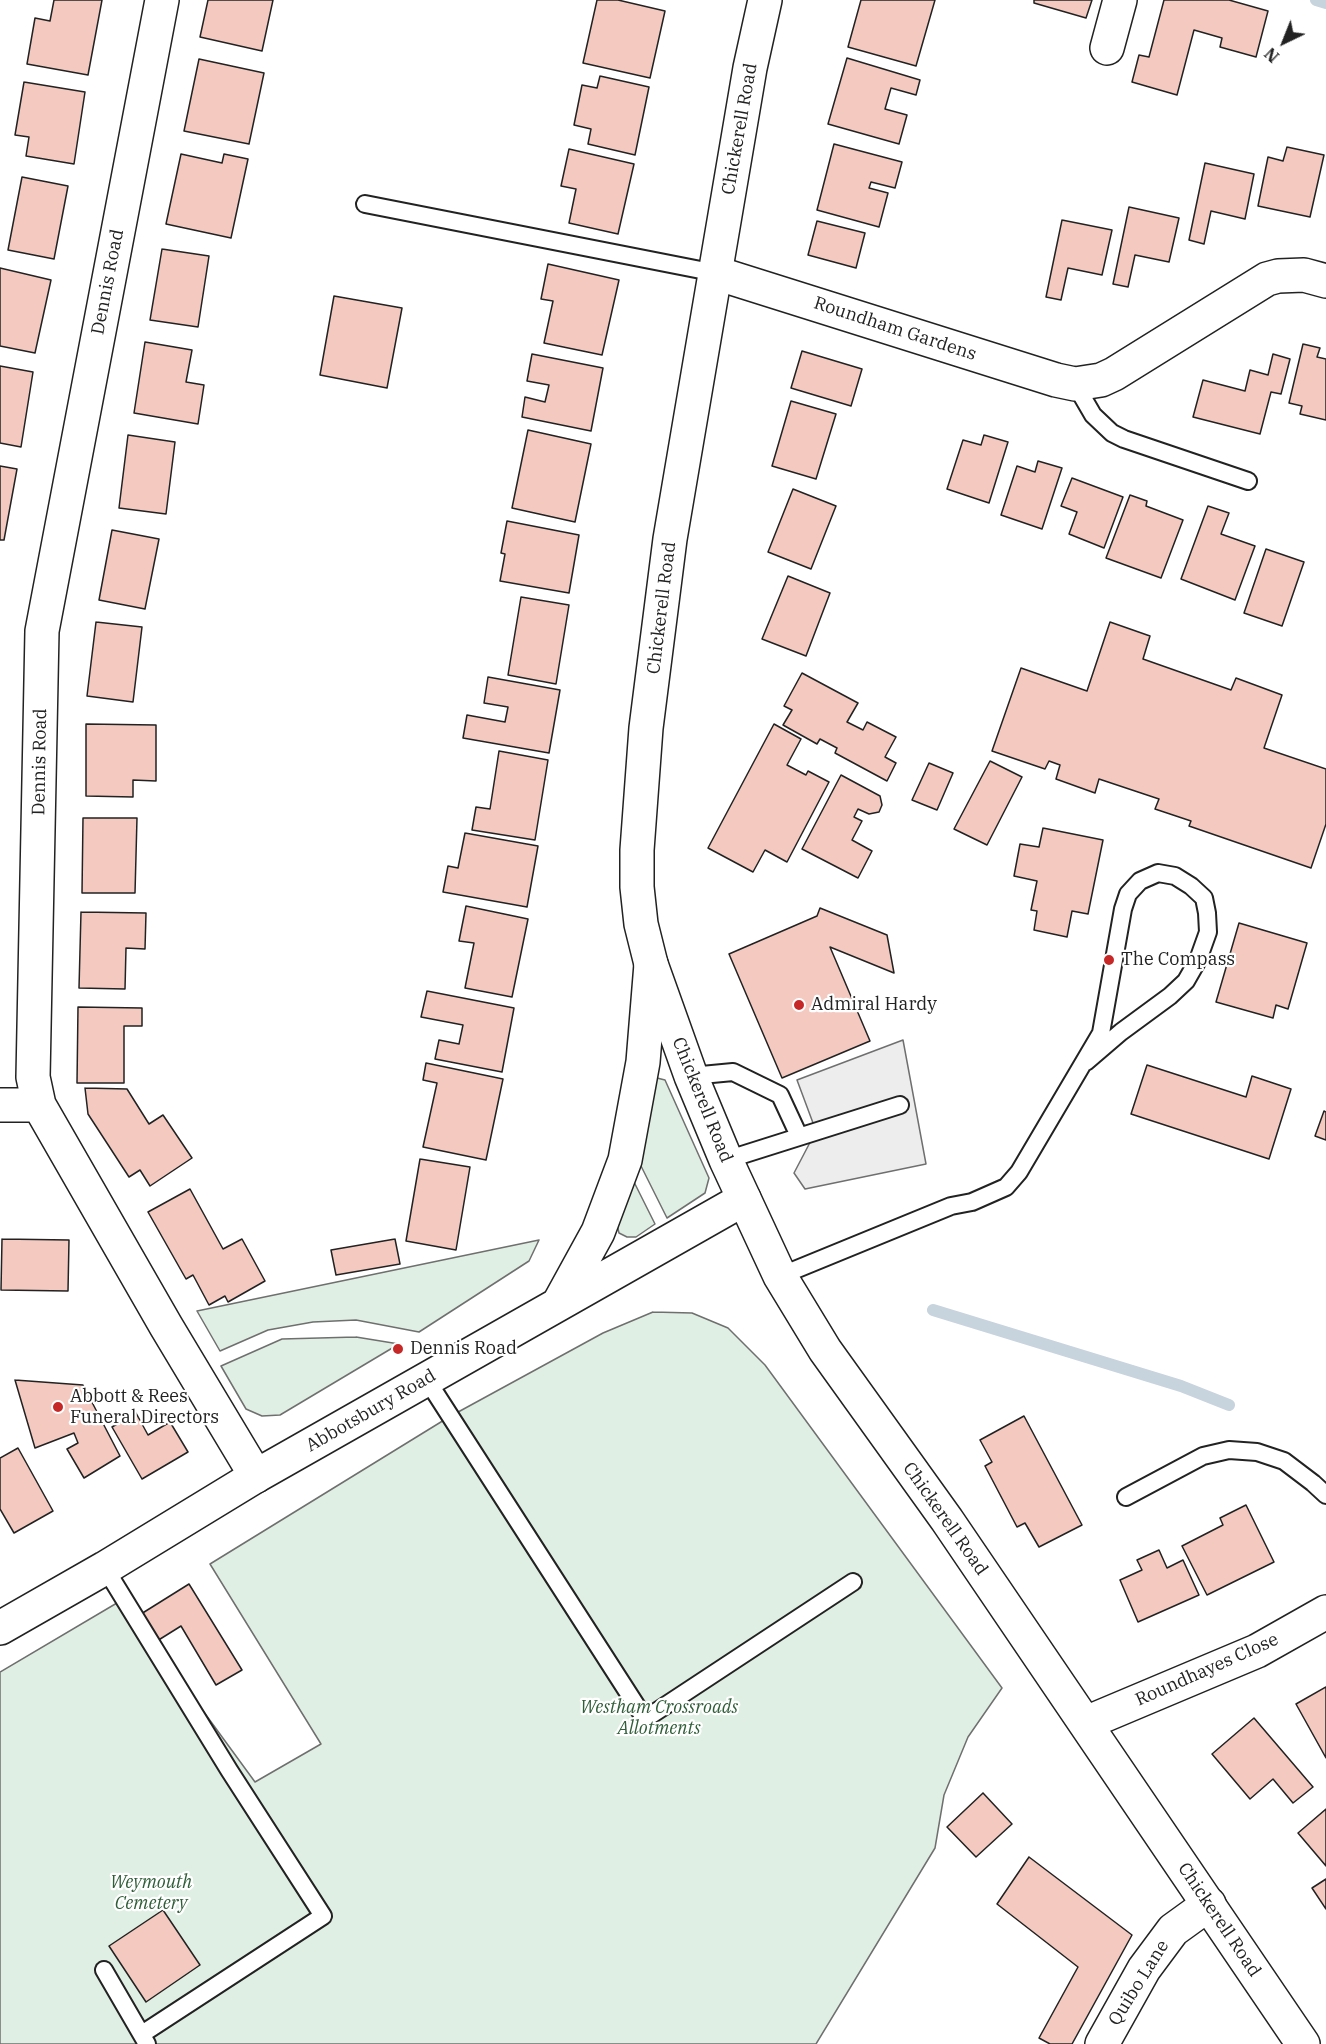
<!DOCTYPE html>
<style>
body{margin:0}
#map{position:relative;width:1326px;height:2044px;overflow:hidden;background:#fff;font-family:"IBM Plex Serif",serif}
canvas{display:block}
.north{position:absolute;left:1254px;top:12px;width:60px;height:60px;-webkit-text-stroke:4px #fff;paint-order:stroke;rotate:223deg;font-size:16px;font-weight:700;line-height:24px;text-align:center;color:#222}
.north::after{content:'';display:block;margin:auto;width:21px;height:27px;background:#222;clip-path:polygon(50% 0,100% 100%,50% 72%,0 100%)}
</style>
<div id="map">
<canvas width="1326" height="2044"></canvas>
<div class="north">N</div>
</div>
<script>
const context = document.querySelector('canvas').getContext('2d');
context.lineJoin = 'round';
function fill(path, color) {
  context.fillStyle = color;
  context.fill(path, 'evenodd');
}
function toPath(rows) {
  const path = new Path2D();
  for (const r of rows) {
    path.moveTo(r[0], r[1]);
    for (let i = 2; i < r.length; i += 2) path.lineTo(r[i], r[i + 1]);
  }
  return path;
}
function trace(path, color, width, dash) {
  context.strokeStyle = color;
  context.lineWidth = width;
  context.lineCap = dash ? 'butt' : 'round';
  context.setLineDash(dash || []);
  context.stroke(path);
}
function label(font, color, halo, rows, align = 'center') {
  context.font = font + ' "IBM Plex Serif",serif';
  context.lineWidth = 4.5;
  context.setLineDash([]);
  context.textBaseline = 'middle';
  context.strokeStyle = halo;
  context.fillStyle = color;
  for (const [text, x, y, turn = 0] of rows) {
    context.save();
    context.translate(x, y);
    context.rotate((+turn || 0) * Math.PI / 180);
    context.textAlign = isNaN(turn) ? turn : align;
    if (halo) context.strokeText(text, 0, 0);
    context.fillText(text, 0, 0);
    context.restore();
  }
}
const green = toPath([
 [653,1077,665,1080,709,1178,705,1193,667,1218,638,1160,653,1077],
 [632,1178,655,1224,636,1237,627,1237,619,1233,617,1225,632,1178],
 [539,1240,529,1261,419,1332,356,1320,313,1322,268,1330,220,1351,197,1311,539,1240],
 [653,1312,692,1313,728,1328,765,1365,1002,1688,968,1737,944,1795,935,1848,816,2044,0,2044,0,1672,122,1600,255,1782,321,1744,210,1564,449,1417,603,1333,653,1312],
 [356,1337,399,1344,280,1415,262,1416,246,1409,221,1366,282,1339,356,1337]
]);
fill(green, '#e0efe3');
trace(green, '#6f6f6f', 1.5);
const parking = toPath([
 [903,1040,926,1164,805,1189,794,1173,816,1131,797,1080,903,1040]
]);
fill(parking, '#ededed');
trace(parking, '#6f6f6f', 1.5);
trace(toPath([
 [1316,0,1326,3],
 [933,1310,1181,1386,1229,1405]
]), '#c7d3dd', 12);
const building = toPath([
 [54,0,102,0,88,75,27,64,35,18,50,21,54,0],
 [208,0,273,0,262,51,200,37,208,0],
 [597,0,618,0,665,11,650,78,583,63,597,0],
 [861,0,935,0,916,66,848,47,861,0],
 [1034,0,1092,0,1086,18,1034,3,1034,0],
 [1164,0,1229,0,1268,11,1256,57,1220,47,1222,38,1194,30,1177,95,1132,82,1139,55,1149,57,1164,0],
 [847,58,920,80,916,95,891,88,885,109,907,115,899,144,828,124,847,58],
 [199,59,264,73,249,144,184,131,199,59],
 [600,76,649,87,635,155,588,144,591,129,574,125,582,85,597,88,600,76],
 [24,82,85,92,74,164,26,156,29,137,15,135,24,82],
 [834,144,902,162,895,188,871,182,869,188,888,193,879,227,817,210,834,144],
 [1287,147,1324,155,1310,217,1258,206,1268,157,1283,161,1287,147],
 [569,149,634,164,618,234,569,223,576,189,561,186,569,149],
 [181,154,222,163,224,154,248,159,231,238,166,224,181,154],
 [1205,163,1254,174,1245,219,1211,211,1204,244,1189,240,1205,163],
 [22,177,68,186,54,259,8,250,22,177],
 [1129,207,1179,218,1169,262,1135,255,1128,287,1113,284,1129,207],
 [1062,220,1112,230,1102,275,1068,268,1061,300,1046,297,1062,220],
 [817,221,865,233,856,268,808,255,817,221],
 [162,249,209,256,198,327,150,320,162,249],
 [548,264,619,280,602,355,544,343,553,301,541,299,548,264],
 [0,268,51,280,35,353,0,346,0,268],
 [334,296,402,308,387,388,320,375,334,296],
 [145,342,192,350,186,382,204,385,198,424,134,413,145,342],
 [1303,344,1320,348,1317,357,1326,359,1326,420,1300,414,1302,406,1289,403,1303,344],
 [802,351,862,369,851,406,791,388,802,351],
 [532,354,603,368,591,431,522,417,525,397,545,402,549,385,527,381,532,354],
 [1273,354,1290,359,1281,394,1271,392,1260,434,1193,417,1203,380,1245,391,1250,370,1268,375,1273,354],
 [0,366,33,372,21,447,0,443,0,366],
 [791,401,836,414,816,479,772,466,791,401],
 [528,430,591,444,575,522,512,508,528,430],
 [128,435,175,442,166,514,119,508,128,435],
 [984,435,1008,442,989,503,947,489,963,440,981,445,984,435],
 [1038,461,1062,468,1042,529,1001,515,1017,466,1035,472,1038,461],
 [0,466,17,469,4,540,0,540,0,466],
 [1072,478,1123,497,1104,548,1069,534,1077,512,1061,506,1072,478],
 [793,489,836,506,811,569,768,552,793,489],
 [1130,495,1147,501,1146,506,1183,520,1161,578,1106,558,1130,495],
 [1208,506,1229,513,1221,534,1255,546,1235,600,1181,579,1208,506],
 [507,521,579,535,569,593,500,581,505,554,501,553,507,521],
 [112,530,159,539,145,609,99,600,112,530],
 [1266,549,1304,562,1282,626,1244,613,1266,549],
 [788,576,830,593,806,656,762,639,788,576],
 [521,597,569,605,556,684,508,675,521,597],
 [96,622,142,627,133,702,87,696,96,622],
 [1110,622,1150,636,1143,659,1231,690,1236,678,1282,695,1264,748,1326,769,1326,824,1311,868,1189,826,1191,821,1155,809,1159,799,1099,779,1095,793,1056,779,1060,765,1049,761,1045,769,992,751,1021,668,1087,691,1110,622],
 [802,673,858,703,847,722,863,730,867,722,896,737,885,757,896,763,887,781,835,753,837,748,820,739,817,744,783,725,792,710,784,706,802,673],
 [488,677,560,690,549,753,463,738,467,715,505,722,508,707,484,703,488,677],
 [86,724,156,725,156,781,133,780,133,797,86,796,86,724],
 [774,724,801,739,787,765,806,775,808,771,829,782,787,862,765,850,753,872,708,848,774,724],
 [499,751,548,760,535,840,472,830,476,807,490,809,499,751],
 [990,761,1022,777,987,845,954,829,990,761],
 [929,763,953,773,937,810,912,800,929,763],
 [841,775,880,796,882,805,879,812,869,814,858,809,854,817,862,821,852,840,872,851,858,878,802,849,841,775],
 [83,818,137,818,135,893,82,893,83,818],
 [1043,828,1103,840,1088,914,1072,911,1067,937,1034,930,1037,911,1031,910,1037,881,1014,876,1020,844,1039,847,1043,828],
 [465,833,538,846,527,907,443,892,448,866,458,868,465,833],
 [466,906,528,919,512,997,465,988,474,943,459,941,466,906],
 [820,908,887,935,894,973,830,947,870,1041,782,1078,729,954,817,916,820,908],
 [81,912,146,913,145,949,126,948,125,989,79,988,81,912],
 [1239,923,1307,943,1288,1009,1276,1005,1273,1018,1216,1002,1239,923],
 [427,991,514,1008,502,1072,435,1059,439,1040,459,1044,463,1025,421,1017,427,991],
 [78,1007,142,1008,142,1026,124,1026,124,1083,77,1083,78,1007],
 [426,1063,503,1079,486,1160,423,1147,437,1083,423,1080,426,1063],
 [1147,1065,1246,1097,1252,1076,1291,1089,1269,1159,1131,1114,1147,1065],
 [85,1088,127,1089,149,1124,163,1115,192,1158,150,1186,140,1170,129,1177,88,1114,85,1088],
 [1324,1111,1326,1112,1326,1140,1315,1136,1324,1111],
 [420,1159,470,1167,456,1250,406,1241,420,1159],
 [190,1189,223,1249,242,1239,265,1281,228,1302,225,1296,209,1305,193,1275,186,1279,148,1212,190,1189],
 [2,1239,69,1240,68,1291,1,1290,2,1239],
 [395,1239,400,1264,336,1275,331,1250,395,1239],
 [15,1380,83,1385,120,1456,84,1478,67,1449,78,1443,74,1433,35,1448,15,1380],
 [136,1413,148,1435,170,1422,188,1452,142,1479,112,1427,136,1413],
 [1024,1416,1082,1525,1039,1547,1025,1523,1017,1527,985,1466,992,1462,980,1440,1024,1416],
 [18,1448,53,1511,14,1533,0,1509,0,1458,18,1448],
 [1246,1505,1274,1562,1207,1595,1182,1546,1223,1525,1220,1518,1246,1505],
 [1159,1550,1167,1568,1183,1560,1199,1595,1138,1622,1120,1580,1142,1570,1137,1560,1159,1550],
 [189,1584,242,1670,216,1685,181,1626,157,1641,141,1614,189,1584],
 [1326,1687,1326,1758,1296,1704,1326,1687],
 [1254,1718,1313,1787,1293,1803,1273,1779,1250,1799,1212,1754,1254,1718],
 [983,1793,1012,1824,976,1857,947,1827,983,1793],
 [1326,1809,1326,1866,1298,1833,1326,1809],
 [1029,1857,1132,1935,1072,2044,1050,2044,1039,2038,1078,1967,997,1904,1029,1857],
 [1326,1879,1326,1909,1312,1888,1326,1879],
 [163,1910,200,1965,146,2002,109,1946,163,1910]
]);
fill(building, '#f3c9c0');
trace(building, '#222', 1.5);
const service = toPath([
 [365,204,716,273],
 [1075,384,1093,415,1112,433,1124,439,1248,481],
 [691,1076,733,1072,780,1095,799,1136],
 [726,1160,900,1105],
 [780,1276,951,1206,972,1202,1006,1187,1019,1172,1101,1033,1123,909,1128,894,1140,881,1158,873,1175,876,1191,886,1204,898,1207,913,1208,932,1198,960,1186,981,1170,996,1121,1032,1086,1062],
 [427,1380,645,1719,853,1582],
 [1126,1497,1203,1456,1229,1450,1257,1452,1284,1461,1313,1483,1326,1495],
 [105,1568,229,1770,323,1916,142,2034],
 [104,1970,147,2044]
]);
const minor = toPath([
 [162,0,42,631,33,1077,39,1105,166,1326,256,1476],
 [1107,48,1120,0],
 [716,273,1056,380,1075,384,1101,380,1114,374,1267,279,1278,276,1304,275,1326,281],
 [0,1105,39,1105],
 [1086,1723,1257,1651,1326,1612],
 [1102,2044,1144,1969,1173,1930,1209,1904]
]);
const tertiary = toPath([
 [559,1303,598,1232,625,1160,643,1062,651,964],
 [0,1628,105,1568,256,1476,744,1199]
]);
const secondary = toPath([
 [765,0,750,68,670,539,646,728,637,850,637,887,641,924,651,964,691,1076,726,1160,780,1276,825,1350,947,1520,1303,2044]
]);
trace(service, '#222', 20);
trace(minor, '#222', 36);
trace(tertiary, '#222', 36);
trace(secondary, '#222', 36);
trace(service, '#fff', 16);
trace(minor, '#fff', 33);
trace(tertiary, '#fff', 33);
trace(secondary, '#fff', 33);
for (const [x, y, r, color] of [
 [1109,960,6,"#c62828"],
 [799,1005,6,"#c62828"],
 [398,1349,6,"#c62828"],
 [58,1407,6,"#c62828"]
]) {
  const dot = new Path2D();
  dot.arc(x, y, r, 0, 2 * Math.PI);
  context.fillStyle = color;
  context.fill(dot);
  trace(dot, '#fff', 2);
}
label('18px', '#222', '#fff', [
 ["Chickerell Road",740,129,-80],
 ["Dennis Road",108,282,-79],
 ["Roundham Gardens",895,329,18],
 ["Chickerell Road",662,608,-83],
 ["Dennis Road",40,762,-89],
 ["Chickerell Road",702,1100,68],
 ["Abbotsbury Road",371,1411,-30],
 ["Chickerell Road",945,1519,55],
 ["Roundhayes Close",1207,1670,-24],
 ["Chickerell Road",1219,1920,56],
 ["Quibo Lane",1139,1983,-58]
]);
label('18px', '#222', '#fff', [
 ["The Compass",1121,960],
 ["Admiral Hardy",811,1005],
 ["Dennis Road",410,1349],
 ["Abbott & Rees",70,1397],
 ["Funeral Directors",70,1418]
], 'left');
label('italic 18px', '#2f5e38', '#fff', [
 ["Westham Crossroads",659,1708],
 ["Allotments",659,1729],
 ["Weymouth",151,1883],
 ["Cemetery",151,1904]
]);
</script>
